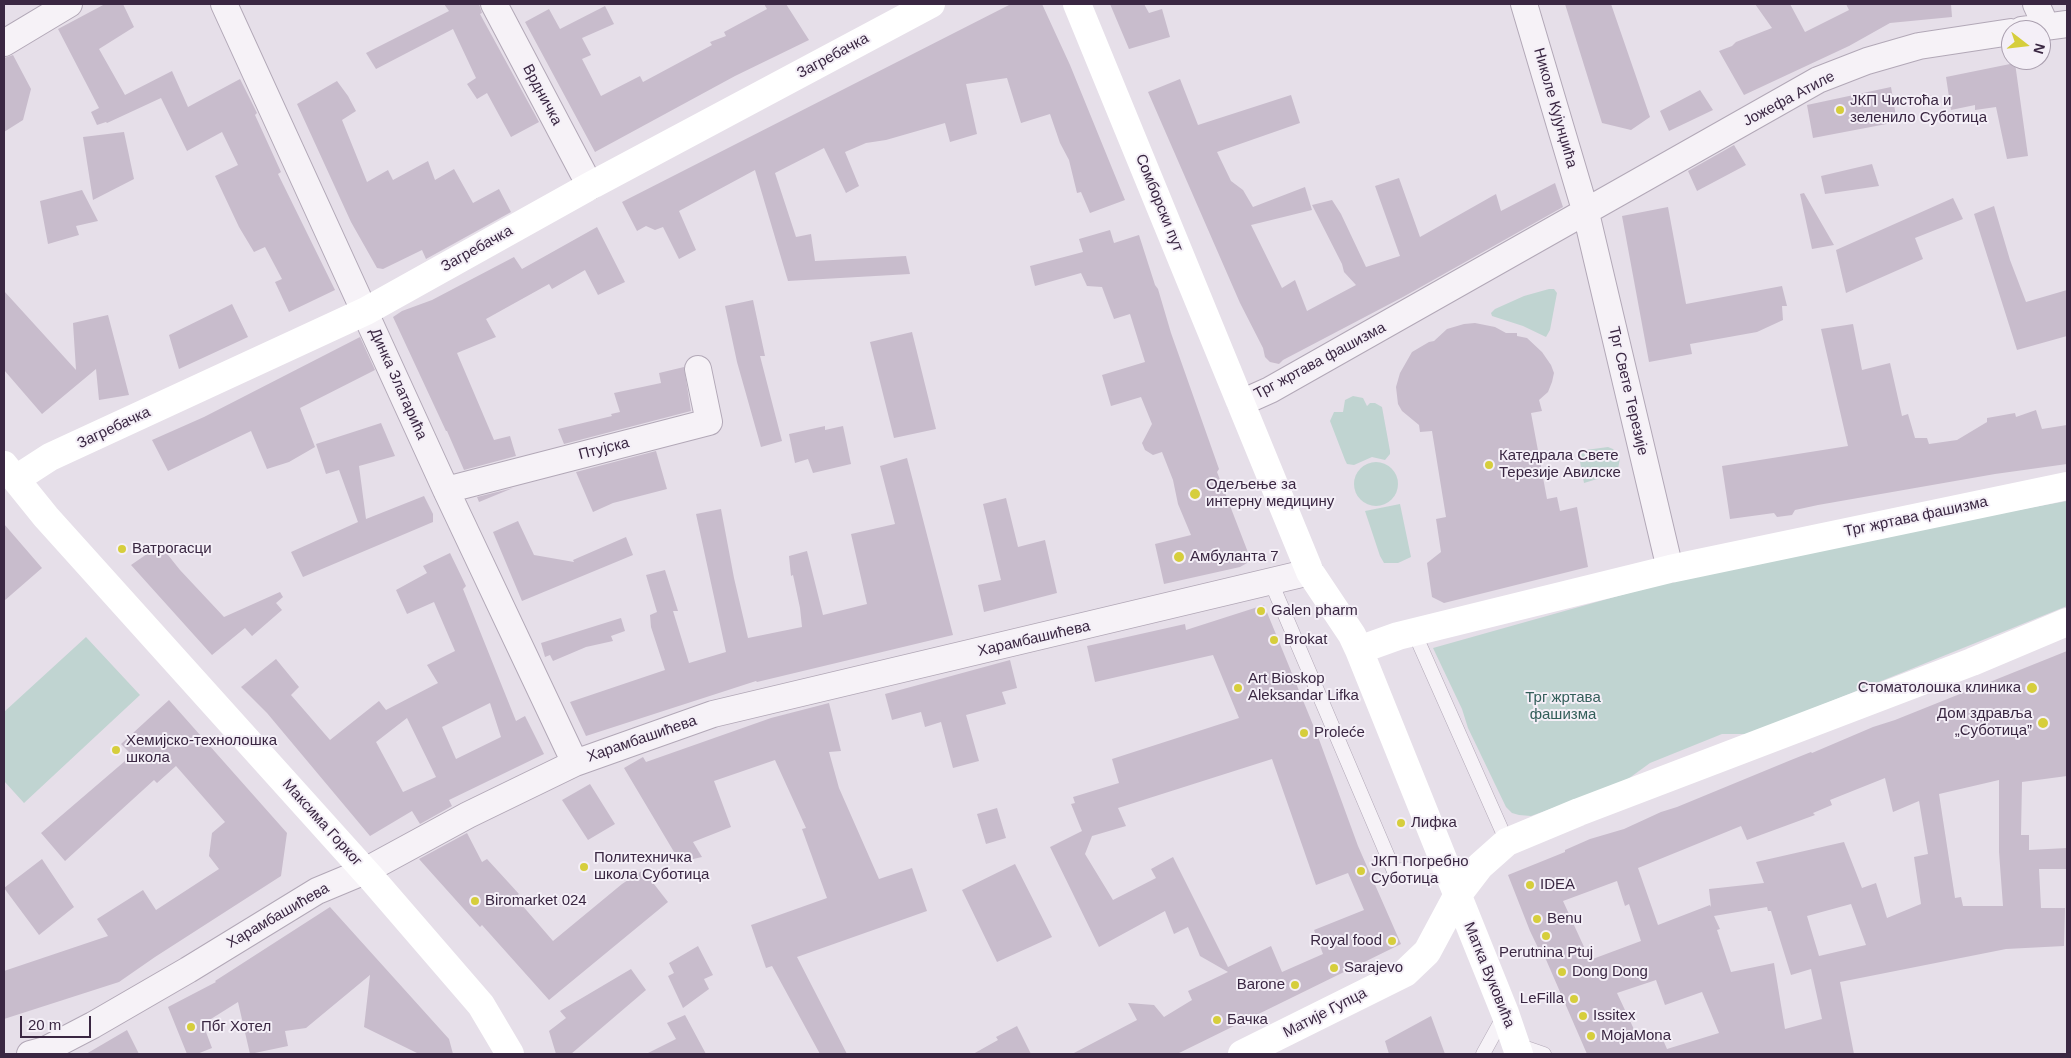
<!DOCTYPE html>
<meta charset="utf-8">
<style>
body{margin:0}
#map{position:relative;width:2071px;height:1058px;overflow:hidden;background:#e6dfe9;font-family:Arial,sans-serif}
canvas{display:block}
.frame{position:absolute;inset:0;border:5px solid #3a2742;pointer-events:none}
.north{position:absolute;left:2001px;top:20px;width:50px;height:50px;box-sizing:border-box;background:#f4eff7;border:1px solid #aa9faf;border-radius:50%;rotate:106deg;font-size:14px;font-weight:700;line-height:20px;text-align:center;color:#3a2742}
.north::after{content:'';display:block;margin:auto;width:18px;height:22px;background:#d6ce3c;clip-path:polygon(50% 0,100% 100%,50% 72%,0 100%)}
.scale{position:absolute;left:20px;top:1016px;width:71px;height:22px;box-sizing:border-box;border:2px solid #3a2742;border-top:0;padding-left:6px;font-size:15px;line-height:18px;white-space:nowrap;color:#3a2742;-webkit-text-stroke:4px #f4eff7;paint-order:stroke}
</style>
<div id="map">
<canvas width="2071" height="1058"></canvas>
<div class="frame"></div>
<div class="north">N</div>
<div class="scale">20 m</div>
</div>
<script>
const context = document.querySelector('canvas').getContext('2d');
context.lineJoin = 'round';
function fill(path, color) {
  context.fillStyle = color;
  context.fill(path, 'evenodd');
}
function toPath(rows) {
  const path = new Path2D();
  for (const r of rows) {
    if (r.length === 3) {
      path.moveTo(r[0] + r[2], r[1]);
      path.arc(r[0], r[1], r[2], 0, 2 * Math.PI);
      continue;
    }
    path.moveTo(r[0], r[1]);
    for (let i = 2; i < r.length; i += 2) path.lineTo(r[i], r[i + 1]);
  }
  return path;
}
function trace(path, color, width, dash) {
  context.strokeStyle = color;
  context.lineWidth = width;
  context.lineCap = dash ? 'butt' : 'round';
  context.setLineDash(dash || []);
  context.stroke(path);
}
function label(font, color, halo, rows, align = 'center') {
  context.font = font + ' Arial,sans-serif';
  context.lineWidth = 4;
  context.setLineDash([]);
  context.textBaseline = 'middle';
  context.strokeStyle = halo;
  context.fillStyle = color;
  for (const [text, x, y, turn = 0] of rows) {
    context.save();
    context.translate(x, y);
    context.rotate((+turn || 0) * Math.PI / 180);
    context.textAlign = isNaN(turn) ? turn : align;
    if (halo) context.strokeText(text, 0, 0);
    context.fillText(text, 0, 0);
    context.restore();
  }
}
fill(toPath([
 [1549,289,1554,289,1557,293,1550,330,1546,337,1523,326,1492,316,1491,313,1495,309,1524,296],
 [1353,396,1363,398,1367,406,1370,403,1375,403,1382,407,1390,451,1390,454,1385,460,1372,457,1354,465,1347,464,1345,460,1330,421,1334,412,1343,412,1345,400],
 [1608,447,1613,449,1620,458,1618,469,1607,476,1584,483,1578,451],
 [1376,484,22],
 [2067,501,2067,606,1750,734,1722,734,1650,763,1628,779,1595,793,1531,816,1519,815,1512,813,1506,807,1468,728,1462,709,1433,648,1746,560],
 [1400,504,1411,557,1398,563,1384,563,1380,556,1365,511],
 [86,637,140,695,24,803,4,781,4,712]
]), '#c0d4d1');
fill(toPath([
 [105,4,123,4,134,27,99,49,125,95,172,71,188,107,240,79,257,113,255,115,281,172,278,174,335,290,289,312,275,282,282,279,265,247,254,252,239,227,215,176,238,165,222,132,187,151,161,98,107,123,106,122,97,125,91,112,99,108,58,29],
 [444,4,479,4,482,13,480,14,539,122,511,137,487,93,477,99,467,84,476,78,453,29,376,69,366,53,449,11],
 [764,4,786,4,809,40,735,76,595,152,525,22,549,9,560,29,605,6,614,24,582,38,591,55,582,59,601,96,640,76,643,82,712,45,710,42,726,36,724,32,767,9],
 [1011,4,1042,4,1070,65,1125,200,1090,213,1081,192,1077,193,1069,160,1060,143,1050,114,1021,123,1007,78,966,84,977,134,950,142,945,123,886,140,866,143,845,152,859,186,846,193,824,148,775,173,796,237,811,234,815,261,906,256,910,274,788,281,755,170,679,211,696,250,679,259,663,227,655,230,646,226,637,231,622,202],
 [1110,4,1144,4,1149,13,1162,9,1170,37,1129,49],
 [1565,4,1611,4,1650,117,1631,130,1602,123],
 [1755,4,1790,4,1805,32,1849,10,1846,4,1951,4,1952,17,1890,23,1849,46,1744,95,1719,51,1732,46,1736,42,1772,28],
 [13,55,31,89,23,120,4,132,4,58],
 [2015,63,2028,156,2007,159,1996,107,1975,110,1975,105,1951,110,1946,77],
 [1180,79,1198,125,1291,95,1300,123,1217,152,1231,181,1243,190,1253,207,1305,187,1312,210,1251,225,1282,288,1295,280,1307,311,1356,285,1344,272,1342,264,1312,205,1332,200,1341,214,1366,267,1400,256,1375,186,1399,178,1420,237,1496,194,1501,211,1555,183,1563,207,1403,297,1283,360,1279,364,1270,362,1265,357,1263,348,1240,303,1148,92],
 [337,81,348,96,356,111,342,120,367,182,388,170,393,180,428,161,435,180,454,169,473,203,499,189,511,212,426,259,422,250,383,269,377,268,351,222,297,104],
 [1891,87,1897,122,1813,138,1807,105],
 [1700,90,1713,110,1669,131,1660,111],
 [124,132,134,179,93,200,83,137],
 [1734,145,1746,165,1697,191,1688,171],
 [1872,164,1879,186,1825,194,1821,176],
 [82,190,98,221,76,226,79,235,48,244,40,201],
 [1804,193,1834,245,1812,249,1800,194],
 [1953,198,1963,219,1915,238,1923,259,1846,293,1836,250],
 [1994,206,2010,260,2026,302,2067,290,2067,336,2017,350,1974,214],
 [1668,207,1686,304,1782,286,1787,306,1782,306,1783,320,1757,332,1690,344,1692,354,1649,362,1622,216],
 [597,227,625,282,598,295,585,270,552,289,549,284,486,319,496,337,457,353,494,440,510,436,516,456,464,470,447,431,446,431,393,317,402,311,432,300,514,257,522,269],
 [1110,230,1114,243,1139,235,1155,285,1158,289,1171,333,1219,469,1217,472,1249,555,1247,563,1240,567,1164,584,1155,544,1191,535,1178,504,1173,480,1162,452,1153,455,1145,450,1142,443,1152,424,1141,397,1111,406,1102,375,1145,362,1130,314,1114,319,1102,287,1087,286,1081,273,1035,286,1030,266,1083,252,1079,239],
 [4,291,76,370,73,323,108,315,129,395,99,400,96,369,42,414,4,370],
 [753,300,765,356,760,356,782,441,761,447,737,362,725,306],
 [232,304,248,337,179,369,169,335],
 [1475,323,1495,327,1506,333,1517,333,1517,336,1527,338,1542,352,1551,365,1554,373,1552,382,1548,392,1539,400,1542,411,1531,413,1547,499,1557,497,1560,511,1577,507,1588,567,1444,603,1432,597,1427,563,1441,552,1436,519,1446,517,1432,431,1420,432,1419,425,1402,411,1398,404,1396,387,1400,373,1412,352,1429,342,1434,341,1447,329,1464,324],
 [1853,324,1862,370,1890,363,1902,416,1908,414,1915,438,1927,438,1929,444,1957,440,1987,422,1987,418,2015,413,2016,417,2036,410,2042,429,2067,425,2067,464,1995,474,1818,505,1795,510,1792,515,1777,517,1774,513,1730,519,1722,466,1848,446,1821,329],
 [912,332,936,429,894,438,870,342],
 [360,337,375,370,300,408,315,447,289,462,267,469,251,431,168,471,152,440,204,417],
 [684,367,691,411,564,444,558,429,612,416,611,414,620,412,614,393,661,383,659,373],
 [381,423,395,456,359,466,366,519,424,496,433,514,433,522,303,577,291,552,358,522,339,470,326,474,316,444],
 [825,426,825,430,843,426,851,464,813,473,808,459,795,463,789,434],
 [656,451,667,489,613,503,593,512,576,472],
 [907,458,953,635,757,682,756,681,586,736,570,702,665,670,651,627,650,615,657,612,646,575,665,570,678,611,673,611,689,663,726,652,696,514,721,509,734,578,748,638,802,627,800,608,793,575,791,576,789,556,807,551,823,615,867,604,851,534,895,524,880,466],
 [513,488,479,502,477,497],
 [1006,498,1018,547,1045,540,1057,593,984,612,978,585,1001,580,983,504],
 [518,521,534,555,574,562,573,560,626,537,633,555,522,601,493,532],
 [4,524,42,568,4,601],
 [160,545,180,570,224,617,280,592,283,597,276,603,282,610,252,636,245,628,212,655,131,565],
 [450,553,466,586,463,589,516,721,525,716,544,754,449,800,452,806,420,824,412,811,370,836,267,713,241,687,276,659,299,687,291,695,330,740,379,701,386,710,438,683,427,665,455,651,434,602,407,614,396,590,427,573,423,566],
 [490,703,501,737,456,759,442,727],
 [407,718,436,777,403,792,376,742],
 [1264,605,1320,742,1358,846,1401,944,1177,1054,1072,1054,1137,1020,1128,1003,1154,1005,1164,1017,1192,1000,1188,991,1228,972,1200,956,1188,927,1174,934,1165,911,1099,947,1050,847,1082,831,1071,804,1075,803,1073,797,1119,783,1112,759,1239,718,1213,655,1095,682,1087,646,1185,624,1186,630],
 [1272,759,1316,885,1348,873,1364,910,1314,930,1323,954,1282,972,1271,946,1228,967,1173,857,1151,869,1156,878,1113,900,1085,854,1092,836,1126,826,1118,808],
 [621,618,625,631,611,636,613,641,586,647,553,661,550,655,545,657,541,643],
 [2067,651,2067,776,2022,782,2021,835,2029,835,2029,850,2067,848,2067,869,2039,869,2041,908,2065,908,2064,946,2006,949,1840,982,1854,1054,1587,1054,1544,955,1541,954,1530,931,1508,875,1565,852,1565,850,1590,839,1624,829,1661,812,1677,807,1791,760,1811,752,1812,753,1873,727,1895,720],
 [1885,778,1893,812,1919,801,1928,854,1914,857,1921,904,1887,918,1876,883,1862,888,1844,842,1756,862,1764,883,1709,889,1711,907,1710,905,1658,925,1638,868,1741,826,1747,840,1815,815,1813,813,1832,805,1830,800],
 [1999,780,1999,852,2003,906,1963,906,1961,897,1955,898,1939,794],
 [1617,881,1625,906,1629,904,1641,941,1590,960,1563,901],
 [1851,904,1866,945,1819,956,1807,916],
 [1767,907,1768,911,1771,911,1791,975,1811,969,1822,1019,1785,1029,1774,963,1731,972,1717,930,1720,929,1714,916],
 [1656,980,1665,1005,1702,992,1719,1033,1667,1049,1660,1033,1639,1040,1617,993],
 [1010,660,1017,688,1002,692,1006,704,966,715,979,761,953,768,941,722,925,727,921,712,892,720,885,694],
 [169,700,287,833,281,876,155,957,119,982,4,1019,4,971,108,936,97,919,143,890,156,910,219,869,209,856,212,833,225,822,176,766,157,783,154,780,65,861,41,833,132,755,121,744],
 [829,703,841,751,829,752,839,788,879,879,912,868,927,911,797,957,847,1054,820,1054,772,966,766,968,751,925,827,898,802,829,806,828,775,760,714,781,731,827,693,842,702,857,680,862,624,768,643,757,646,762,771,718],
 [590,784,615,824,588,840,562,800],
 [997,808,1006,838,986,844,977,814],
 [467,833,482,862,487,859,519,894,515,897,553,941,622,884,643,870,668,902,549,1000,482,925,480,927,419,859],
 [42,859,74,907,39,935,4,888],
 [1015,864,1052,937,997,962,962,890],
 [330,907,449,1039,453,1054,419,1054,364,1027,370,975,306,1028,285,1031,288,1046,250,1054,238,1002,203,1024,212,1048,197,1054,187,1054,168,1007,216,982,215,981],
 [698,946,713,975,704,979,709,989,683,1008,668,976,674,973,669,963],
 [631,969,646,990,571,1054,556,1054,549,1031,566,1018,560,1011],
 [685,1015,706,1054,646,1054,676,1039,667,1023],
 [1431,1016,1445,1054,1389,1054,1385,1041],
 [1017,1026,1031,1054,973,1054,998,1040,996,1037],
 [127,1030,139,1054,86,1054]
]), '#c8bccc');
const lane = toPath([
 [1271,582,1394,871,1444,865],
 [1414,632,1507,842],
 [1515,1044,1544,1054],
 [1483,1054,1505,1014]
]);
const street = toPath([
 [224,4,446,490,575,763],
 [494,4,590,186],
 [1524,4,1586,213,1670,569],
 [2036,4,2046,26],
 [2022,30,2067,24],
 [4,43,69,4],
 [1241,403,1270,390,1818,80,1867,61,1919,46,2011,32],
 [446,490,709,422,698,369],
 [30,1054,45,1050,93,1025,188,970,317,891,365,871,468,815,575,763,713,714,1310,572]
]);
trace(lane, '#b2a8b7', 15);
trace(street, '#b2a8b7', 28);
trace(lane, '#f6f2f7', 14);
trace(street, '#f6f2f7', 26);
trace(toPath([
 [1077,4,1310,572,1352,635,1359,650,1505,1013,1519,1054],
 [4,465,46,517,373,880,481,1005,510,1054],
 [16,479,50,457,366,311,590,186,931,4],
 [1359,650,1398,636,1670,569,2067,486],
 [1242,1054,1405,973,1427,952,1457,896,1480,866,1507,842,1579,812,1972,662,2067,622]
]), '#fff', 28);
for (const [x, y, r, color] of [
 [1840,110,5,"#d6ce3c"],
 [1489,465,5,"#d6ce3c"],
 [1195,494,6,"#d6ce3c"],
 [122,549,5,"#d6ce3c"],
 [1179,557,6,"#d6ce3c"],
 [1261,611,5,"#d6ce3c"],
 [1274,640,5,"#d6ce3c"],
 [1238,688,5,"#d6ce3c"],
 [2032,688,6,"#d6ce3c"],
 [2043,723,6,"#d6ce3c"],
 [1304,733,5,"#d6ce3c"],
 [116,750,5,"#d6ce3c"],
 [1401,823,5,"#d6ce3c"],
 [584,867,5,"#d6ce3c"],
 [1361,871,5,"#d6ce3c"],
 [1530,885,5,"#d6ce3c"],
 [475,901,5,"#d6ce3c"],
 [1537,919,5,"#d6ce3c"],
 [1546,936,5,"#d6ce3c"],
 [1392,941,5,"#d6ce3c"],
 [1334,968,5,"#d6ce3c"],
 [1562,972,5,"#d6ce3c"],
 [1295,985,5,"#d6ce3c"],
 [1574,999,5,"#d6ce3c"],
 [1583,1016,5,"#d6ce3c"],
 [1217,1020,5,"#d6ce3c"],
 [191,1027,5,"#d6ce3c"],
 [1591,1036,5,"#d6ce3c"]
]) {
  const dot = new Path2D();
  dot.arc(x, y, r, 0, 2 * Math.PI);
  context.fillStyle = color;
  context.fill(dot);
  trace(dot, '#f4eff7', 2);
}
label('15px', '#3a2742', '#f4eff7', [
 ["Загребачка",833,56,-28],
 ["Врдничка",542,95,62],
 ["Јожефа Атиле",1789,99,-28],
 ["Николе Кујунџића",1555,108,74],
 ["Сомборски пут",1159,203,68],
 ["Загребачка",477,249,-29],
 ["Трг жртава фашизма",1320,361,-28],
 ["Динка Златарића",398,384,66],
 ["Трг Свете Терезије",1628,391,77],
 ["Загребачка",114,428,-25],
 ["Птујска",604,449,-14],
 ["Трг жртава фашизма",1916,517,-12],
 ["Харамбашићева",1034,639,-13],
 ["Харамбашићева",642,739,-19],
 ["Максима Горког",322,823,48],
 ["Харамбашићева",278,916,-30],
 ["Матка Вуковића",1489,975,68],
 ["Матије Гупца",1325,1013,-27]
]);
label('15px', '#3a2742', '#f4eff7', [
 ["ЈКП Чистоћа и",1850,101],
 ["зеленило Суботица",1850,118],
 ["Катедрала Свете",1499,456],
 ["Терезије Авилске",1499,473],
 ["Одељење за",1206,485],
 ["интерну медицину",1206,502],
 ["Ватрогасци",132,549],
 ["Амбуланта 7",1190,557],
 ["Galen pharm",1271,611],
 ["Brokat",1284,640],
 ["Art Bioskop",1248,679],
 ["Aleksandar Lifka",1248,696],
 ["Стоматолошка клиника",2021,688,"right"],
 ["Дом здравља",2032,714,"right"],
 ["„Суботица”",2032,731,"right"],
 ["Proleće",1314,733],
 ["Хемијско-технолошка",126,741],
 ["школа",126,758],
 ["Лифка",1411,823],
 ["Политехничка",594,858],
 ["школа Суботица",594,875],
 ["ЈКП Погребно",1371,862],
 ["Суботица",1371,879],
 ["IDEA",1540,885],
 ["Biromarket 024",485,901],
 ["Benu",1547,919],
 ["Royal food",1382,941,"right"],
 ["Perutnina Ptuj",1546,953,"center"],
 ["Sarajevo",1344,968],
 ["Dong Dong",1572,972],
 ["Barone",1285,985,"right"],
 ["LeFilla",1564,999,"right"],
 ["Issitex",1593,1016],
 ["Бачка",1227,1020],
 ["Пбг Хотел",201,1027],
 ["MojaMona",1601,1036]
], 'left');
label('15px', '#335e5a', '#f4eff7', [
 ["Трг жртава",1563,698],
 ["фашизма",1563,715]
]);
</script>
